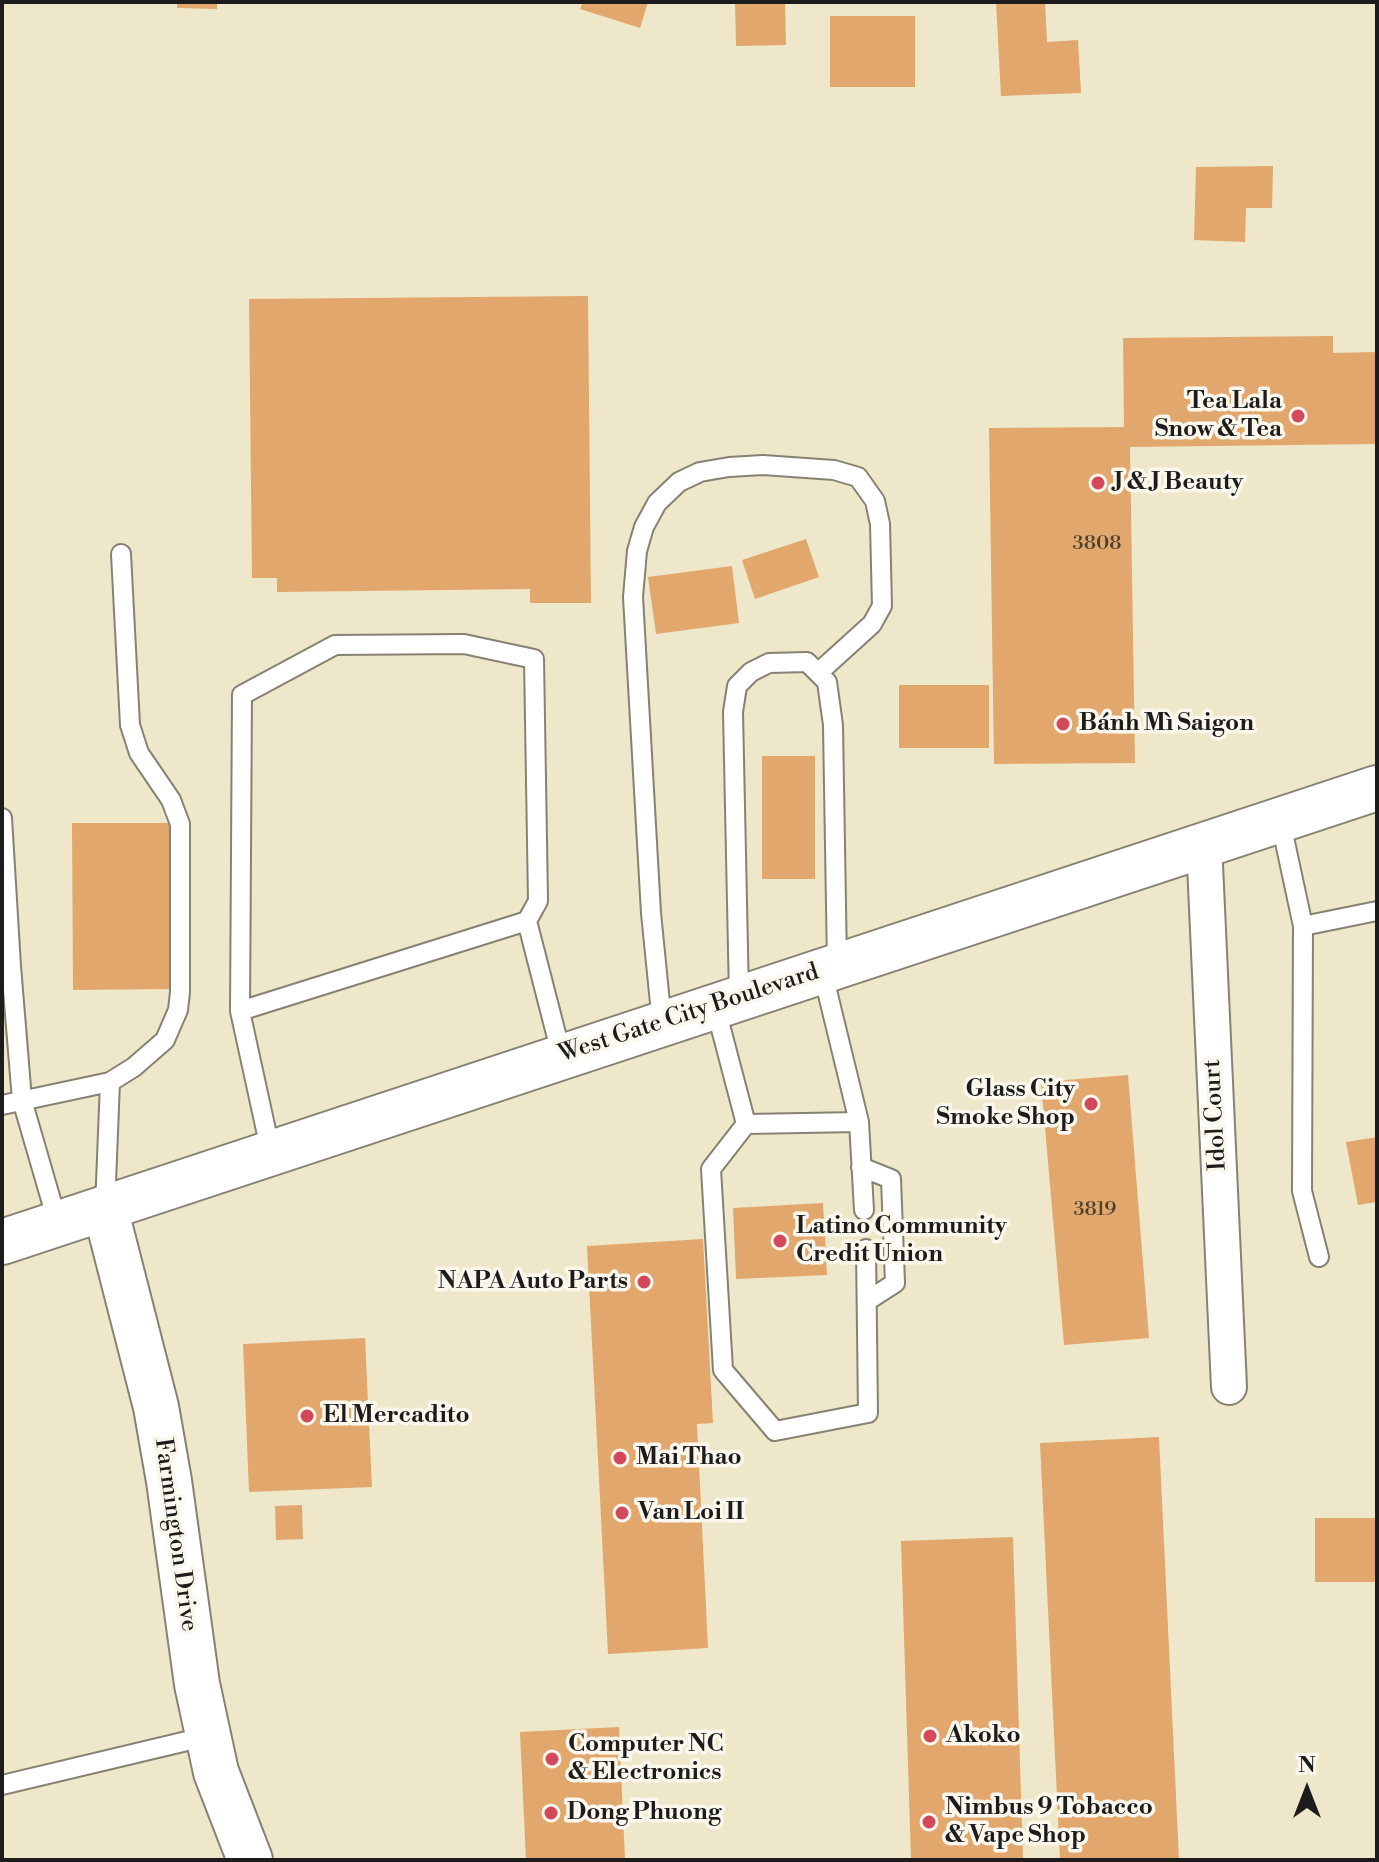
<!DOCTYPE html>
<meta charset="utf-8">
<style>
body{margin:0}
#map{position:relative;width:1379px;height:1862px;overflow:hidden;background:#efe7ca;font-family:"Libre Bodoni",serif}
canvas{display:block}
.frame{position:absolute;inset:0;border:4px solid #1c1c1c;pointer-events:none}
.north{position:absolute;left:1267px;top:1750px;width:80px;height:80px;-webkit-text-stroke:6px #fbf7ec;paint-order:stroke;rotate:0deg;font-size:22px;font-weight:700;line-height:32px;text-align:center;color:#1c1c1c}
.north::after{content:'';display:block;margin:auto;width:28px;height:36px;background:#1c1c1c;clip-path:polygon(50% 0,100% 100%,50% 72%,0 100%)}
</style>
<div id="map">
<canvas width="1379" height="1862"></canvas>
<div class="frame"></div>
<div class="north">N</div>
</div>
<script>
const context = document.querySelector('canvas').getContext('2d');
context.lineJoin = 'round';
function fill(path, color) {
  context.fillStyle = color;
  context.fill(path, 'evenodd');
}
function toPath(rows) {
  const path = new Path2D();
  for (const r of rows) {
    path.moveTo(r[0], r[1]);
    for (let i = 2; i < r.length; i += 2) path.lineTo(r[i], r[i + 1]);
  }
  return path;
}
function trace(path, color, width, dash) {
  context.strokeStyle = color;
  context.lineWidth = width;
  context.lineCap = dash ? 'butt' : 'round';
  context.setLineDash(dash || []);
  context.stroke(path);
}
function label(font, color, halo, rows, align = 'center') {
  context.font = font + ' "Libre Bodoni",serif';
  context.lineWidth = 7;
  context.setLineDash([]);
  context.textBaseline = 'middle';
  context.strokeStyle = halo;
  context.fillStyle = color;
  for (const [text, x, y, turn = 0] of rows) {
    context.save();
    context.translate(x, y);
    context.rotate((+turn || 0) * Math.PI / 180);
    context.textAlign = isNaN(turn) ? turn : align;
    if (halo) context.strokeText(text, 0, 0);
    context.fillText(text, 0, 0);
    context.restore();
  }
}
fill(toPath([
 [177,2,217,2,217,9,177,8],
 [583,2,648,2,640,28,580,9],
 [735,2,785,2,786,45,736,46],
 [996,2,1045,2,1047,42,1078,40,1081,93,1001,96],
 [830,16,915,16,915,87,830,87],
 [1273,166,1272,208,1246,208,1245,242,1194,240,1196,167],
 [588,296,591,603,530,603,530,589,277,592,277,578,252,578,249,299],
 [1333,336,1333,353,1377,352,1377,444,1130,447,1135,763,994,764,989,428,1124,427,1123,338],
 [806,539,819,577,755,599,742,560],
 [732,566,739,623,656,634,648,577],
 [899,685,989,685,989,748,899,748],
 [762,756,815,756,815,879,762,879],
 [72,823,169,823,171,989,73,990],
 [1128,1075,1149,1338,1064,1345,1041,1082],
 [1377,1137,1377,1202,1358,1205,1346,1142],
 [823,1203,827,1275,736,1279,733,1208],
 [703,1239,713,1423,697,1424,708,1648,608,1654,587,1246],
 [365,1338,372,1487,249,1492,243,1344],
 [1159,1437,1179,1860,1060,1860,1040,1443],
 [302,1505,303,1539,276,1540,275,1506],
 [1315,1518,1377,1518,1377,1582,1315,1582],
 [1013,1537,1023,1860,911,1860,901,1541],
 [619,1727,625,1860,526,1860,520,1732]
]), '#e1a76d');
const service = toPath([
 [2,818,11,966,22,1100,58,1224],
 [1280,819,1303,926,1302,1191,1319,1257],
 [1303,926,1377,911],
 [822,970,859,1122,864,1210],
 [739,997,733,712,737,686,751,672,769,663,807,662,827,682,833,725,837,965],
 [715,1006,746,1124,711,1169,723,1370,775,1431,868,1413,866,1249],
 [240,1011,527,921],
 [662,1023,651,913,633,597,637,551,644,527,657,503,679,482,700,472,729,467,763,465,834,470,858,477,875,501,880,524,882,606,872,624,818,673],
 [2,1105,110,1082],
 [746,1124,859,1122],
 [271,1153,240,1011,242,695,335,645,464,644,534,659,538,901,527,921,562,1057],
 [861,1167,891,1179,895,1283,867,1301],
 [105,1208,110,1082,134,1067,165,1040,178,1010,180,992,180,824,171,800,139,753,130,725,121,554],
 [2,1785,208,1736]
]);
const minor = toPath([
 [1204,843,1229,1387]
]);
const tertiary = toPath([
 [105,1208,156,1407,169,1481,197,1684,216,1772,250,1860]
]);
const primary = toPath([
 [2,1242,1377,788]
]);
trace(service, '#868273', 22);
trace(minor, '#868273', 38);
trace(tertiary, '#868273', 48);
trace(primary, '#868273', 48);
trace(service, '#fff', 18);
trace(minor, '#fff', 34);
trace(tertiary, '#fff', 44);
trace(primary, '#fff', 44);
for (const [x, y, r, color] of [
 [1298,416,8,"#d1495b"],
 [1098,483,8,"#d1495b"],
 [1063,724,8,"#d1495b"],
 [1091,1104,8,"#d1495b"],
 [780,1241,8,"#d1495b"],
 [644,1282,8,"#d1495b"],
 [307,1416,8,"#d1495b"],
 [620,1458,8,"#d1495b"],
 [622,1513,8,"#d1495b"],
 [930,1736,8,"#d1495b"],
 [552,1759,8,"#d1495b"],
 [551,1813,8,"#d1495b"],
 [929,1822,8,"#d1495b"]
]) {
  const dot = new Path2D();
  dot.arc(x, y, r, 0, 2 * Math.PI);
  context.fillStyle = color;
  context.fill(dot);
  trace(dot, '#fbf7ec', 3);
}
label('20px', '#4d3f30', null, [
 ["3808",1097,544],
 ["3819",1095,1210]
]);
label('bold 24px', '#1c1c1c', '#fbf7ec', [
 ["Tea Lala",1282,402,"right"],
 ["Snow & Tea",1282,430,"right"],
 ["J & J Beauty",1114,483],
 ["Bánh Mì Saigon",1079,724],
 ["Glass City",1075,1090,"right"],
 ["Smoke Shop",1075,1118,"right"],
 ["Latino Community",796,1227],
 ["Credit Union",796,1255],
 ["NAPA Auto Parts",628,1282,"right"],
 ["El Mercadito",323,1416],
 ["Mai Thao",636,1458],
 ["Van Loi II",638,1513],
 ["Akoko",946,1736],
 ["Computer NC",568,1745],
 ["& Electronics",568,1773],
 ["Nimbus 9 Tobacco",945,1808],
 ["& Vape Shop",945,1836],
 ["Dong Phuong",567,1813]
], 'left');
label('24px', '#1c1c1c', '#fbf7ec', [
 ["West Gate City Boulevard",689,1014,-18],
 ["Idol Court",1216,1115,-93],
 ["Farmington Drive",175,1535,82]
]);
</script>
